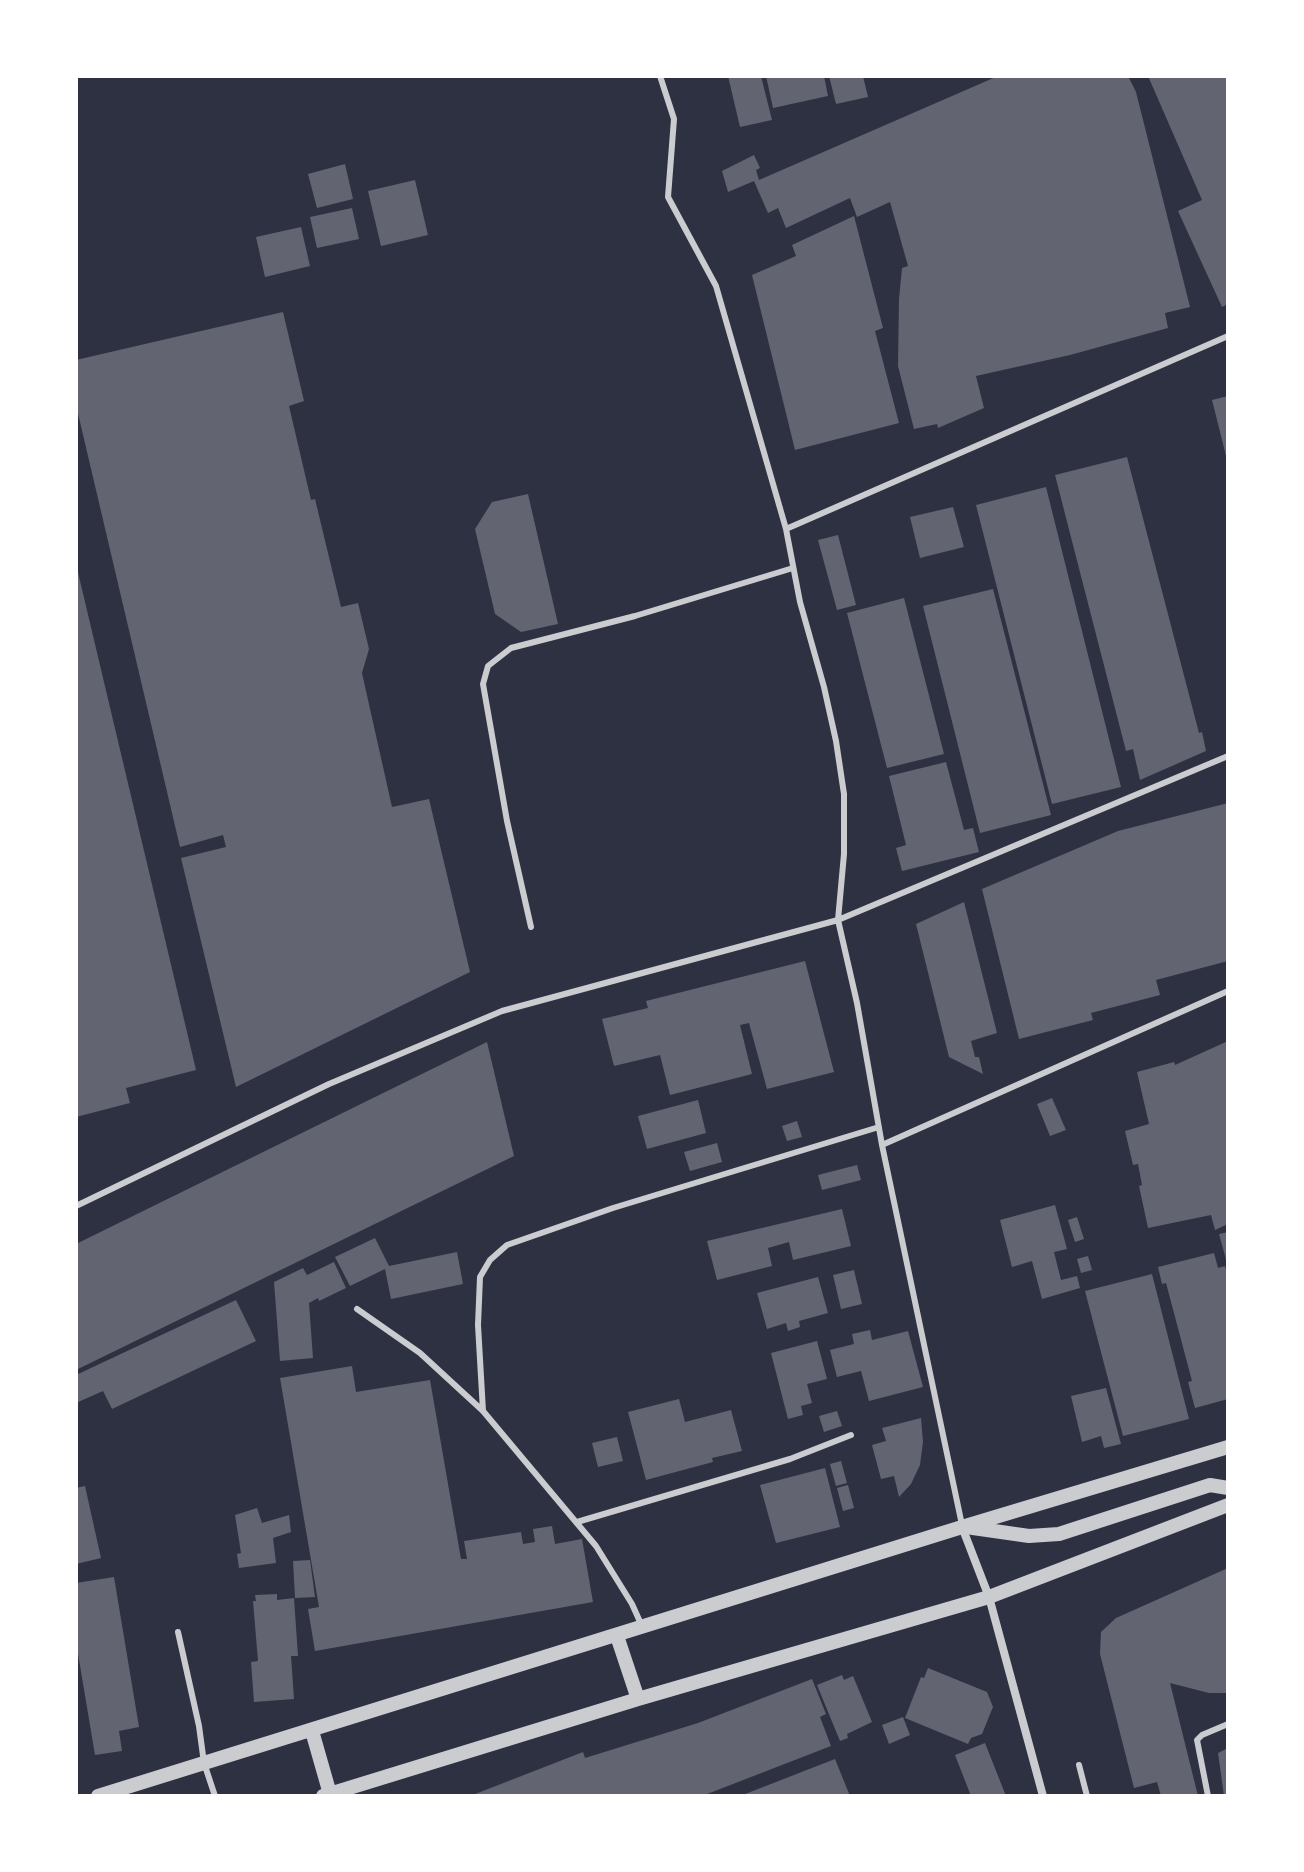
<!DOCTYPE html>
<style>
body{margin:0}
#map{position:relative;width:1304px;height:1872px;overflow:hidden;background:#2d3142;font-family:Signika,sans-serif}
canvas{display:block}
.frame{position:absolute;inset:0;border:78px solid #fff;pointer-events:none}
</style>
<div id="map">
<canvas width="1304" height="1872"></canvas>
<div class="frame"></div>
</div>
<script>
const context = document.querySelector('canvas').getContext('2d');
context.lineJoin = 'round';
function fill(path, color) {
  context.fillStyle = color;
  context.fill(path, 'evenodd');
}
function toPath(rows) {
  const path = new Path2D();
  for (const r of rows) {
    path.moveTo(r[0], r[1]);
    for (let i = 2; i < r.length; i += 2) path.lineTo(r[i], r[i + 1]);
  }
  return path;
}
function trace(path, color, width, dash) {
  context.strokeStyle = color;
  context.lineWidth = width;
  context.lineCap = dash ? 'butt' : 'round';
  context.setLineDash(dash || []);
  context.stroke(path);
}
fill(toPath([
 [728,76,761,76,772,120,740,127],
 [766,76,824,76,828,96,773,108],
 [829,76,863,76,868,97,836,104],
 [998,76,1128,76,1136,92,1190,307,1165,313,1168,328,1070,355,976,376,984,408,938,428,937,424,914,429,898,366,899,299,902,268,908,266,890,202,857,217,850,198,786,228,778,208,768,213,754,181,728,192,722,171,754,155,760,168,756,170,759,180],
 [1148,76,1228,76,1228,304,1222,307,1178,211,1202,200],
 [345,164,353,199,317,208,308,174],
 [415,180,428,235,381,246,368,191],
 [352,208,359,239,317,248,310,217],
 [854,216,883,328,875,331,899,423,795,450,752,275,796,256,792,245],
 [301,227,310,266,265,277,256,237],
 [283,312,304,401,289,406,311,500,315,499,341,607,358,603,369,649,362,673,392,807,429,799,470,972,236,1087,181,858,226,847,223,835,180,847,76,405,76,360],
 [1228,396,1228,459,1227,460,1212,400],
 [1127,457,1199,733,1202,732,1206,751,1140,780,1133,749,1126,751,1055,475],
 [1046,487,1121,787,1052,804,976,505],
 [528,494,558,624,521,632,495,614,475,529,492,502],
 [953,507,964,547,920,558,910,517],
 [838,535,856,605,837,610,818,540],
 [76,564,196,1070,126,1088,130,1103,76,1117],
 [993,589,1051,815,980,833,923,606],
 [904,598,944,754,887,768,847,613],
 [946,762,964,830,973,828,979,852,902,871,896,848,906,845,889,776],
 [1228,803,1228,961,1156,980,1160,995,1091,1013,1093,1020,1019,1039,982,889,1118,831],
 [964,902,997,1033,971,1041,975,1057,979,1057,983,1074,949,1057,916,924],
 [805,961,834,1072,767,1089,749,1023,740,1025,752,1074,670,1095,660,1055,614,1066,602,1019,648,1008,646,1001],
 [1228,1041,1228,1224,1215,1230,1211,1215,1148,1228,1139,1186,1142,1185,1138,1164,1133,1165,1125,1131,1149,1124,1137,1072,1174,1062,1175,1065],
 [487,1042,514,1156,76,1370,76,1244],
 [1052,1098,1066,1130,1050,1136,1037,1104],
 [698,1100,706,1133,647,1149,638,1116],
 [797,1121,802,1137,787,1141,782,1126],
 [717,1143,722,1162,690,1171,684,1152],
 [857,1165,861,1180,822,1190,818,1175],
 [1055,1205,1067,1249,1054,1252,1061,1280,1077,1276,1080,1288,1042,1299,1032,1261,1012,1267,1000,1220],
 [842,1209,851,1246,793,1260,789,1242,768,1248,772,1266,717,1280,707,1241],
 [1077,1217,1084,1239,1075,1242,1068,1220],
 [1228,1232,1228,1262,1227,1263,1219,1234],
 [375,1238,389,1266,457,1252,463,1284,391,1299,385,1269,350,1286,335,1257],
 [1214,1253,1218,1268,1225,1266,1228,1278,1228,1399,1195,1408,1188,1382,1192,1381,1166,1283,1162,1284,1158,1267],
 [1088,1256,1092,1270,1081,1273,1077,1259],
 [334,1262,346,1288,319,1301,318,1298,309,1303,313,1358,280,1361,274,1282,303,1268,307,1275],
 [854,1270,862,1304,841,1309,833,1275],
 [1152,1274,1189,1419,1123,1436,1085,1291],
 [818,1277,828,1313,799,1321,800,1327,788,1331,786,1323,767,1329,757,1293],
 [236,1300,256,1341,112,1409,103,1391,76,1403,76,1375],
 [870,1330,872,1340,908,1331,923,1387,869,1401,861,1371,837,1377,830,1350,854,1344,852,1334],
 [817,1341,827,1379,807,1384,812,1403,801,1406,803,1415,788,1419,771,1353],
 [352,1366,356,1392,430,1380,461,1559,467,1559,464,1541,521,1532,523,1544,535,1542,533,1529,552,1526,555,1544,582,1539,593,1602,315,1651,308,1609,319,1607,280,1378],
 [1106,1388,1121,1444,1104,1448,1101,1436,1082,1442,1071,1396],
 [679,1399,685,1422,731,1410,742,1451,712,1458,713,1462,646,1480,628,1412],
 [837,1411,842,1426,824,1432,819,1416],
 [921,1418,923,1442,920,1465,911,1484,899,1497,894,1476,881,1479,872,1445,886,1441,882,1428],
 [617,1437,623,1461,598,1467,592,1443],
 [841,1461,847,1483,836,1486,830,1464],
 [825,1468,840,1527,776,1543,760,1485],
 [848,1485,854,1508,843,1511,837,1488],
 [85,1486,101,1558,76,1564,76,1488],
 [257,1508,262,1523,289,1515,291,1532,273,1538,276,1563,239,1568,237,1554,241,1553,235,1515],
 [310,1560,315,1597,295,1598,293,1561],
 [1228,1568,1228,1693,1209,1693,1170,1683,1198,1796,1161,1796,1157,1782,1134,1788,1100,1654,1101,1632,1116,1618],
 [114,1577,139,1727,119,1731,122,1751,95,1755,76,1642,76,1583],
 [277,1594,277,1600,294,1598,298,1656,291,1656,294,1699,254,1702,251,1662,258,1661,253,1601,256,1601,255,1595],
 [928,1668,987,1692,993,1707,982,1734,971,1738,968,1744,905,1718,921,1677,924,1678],
 [842,1675,844,1680,853,1676,872,1722,847,1734,848,1738,840,1741,817,1685],
 [812,1679,826,1714,820,1717,831,1746,702,1796,470,1796,583,1752,585,1758,698,1723],
 [903,1717,910,1735,889,1744,882,1725],
 [985,1743,1006,1796,971,1796,955,1755],
 [1228,1748,1228,1796,1224,1796,1218,1753],
 [835,1759,850,1796,740,1796]
]), '#626471');
trace(toPath([
 [660,76,674,119,668,197,716,286,786,529,800,602,824,687,836,741,844,794,844,854,838,920,857,1003,882,1145,962,1525],
 [786,529,1228,336],
 [531,927,507,821,483,684,488,666,511,648,635,616,793,568],
 [882,1145,1228,991],
 [76,1206,329,1084,502,1011,838,920,1228,756],
 [357,1309,420,1353,483,1411,596,1546,632,1604,641,1624],
 [483,1411,478,1325,480,1277,490,1260,507,1245,613,1208,879,1127],
 [577,1522,790,1459,851,1435],
 [178,1632,199,1726,204,1763,215,1796],
 [1079,1765,1087,1796],
 [1208,1796,1197,1740,1202,1735,1228,1724]
]), '#caccd0', 6);
trace(toPath([
 [962,1527,989,1597,1043,1796]
]), '#caccd0', 8);
trace(toPath([
 [966,1527,1029,1536,1059,1534,1210,1485,1228,1488],
 [617,1636,638,1699],
 [312,1731,330,1794],
 [98,1796,962,1527,1228,1447],
 [323,1796,638,1699,989,1597,1228,1505]
]), '#caccd0', 14);
</script>
